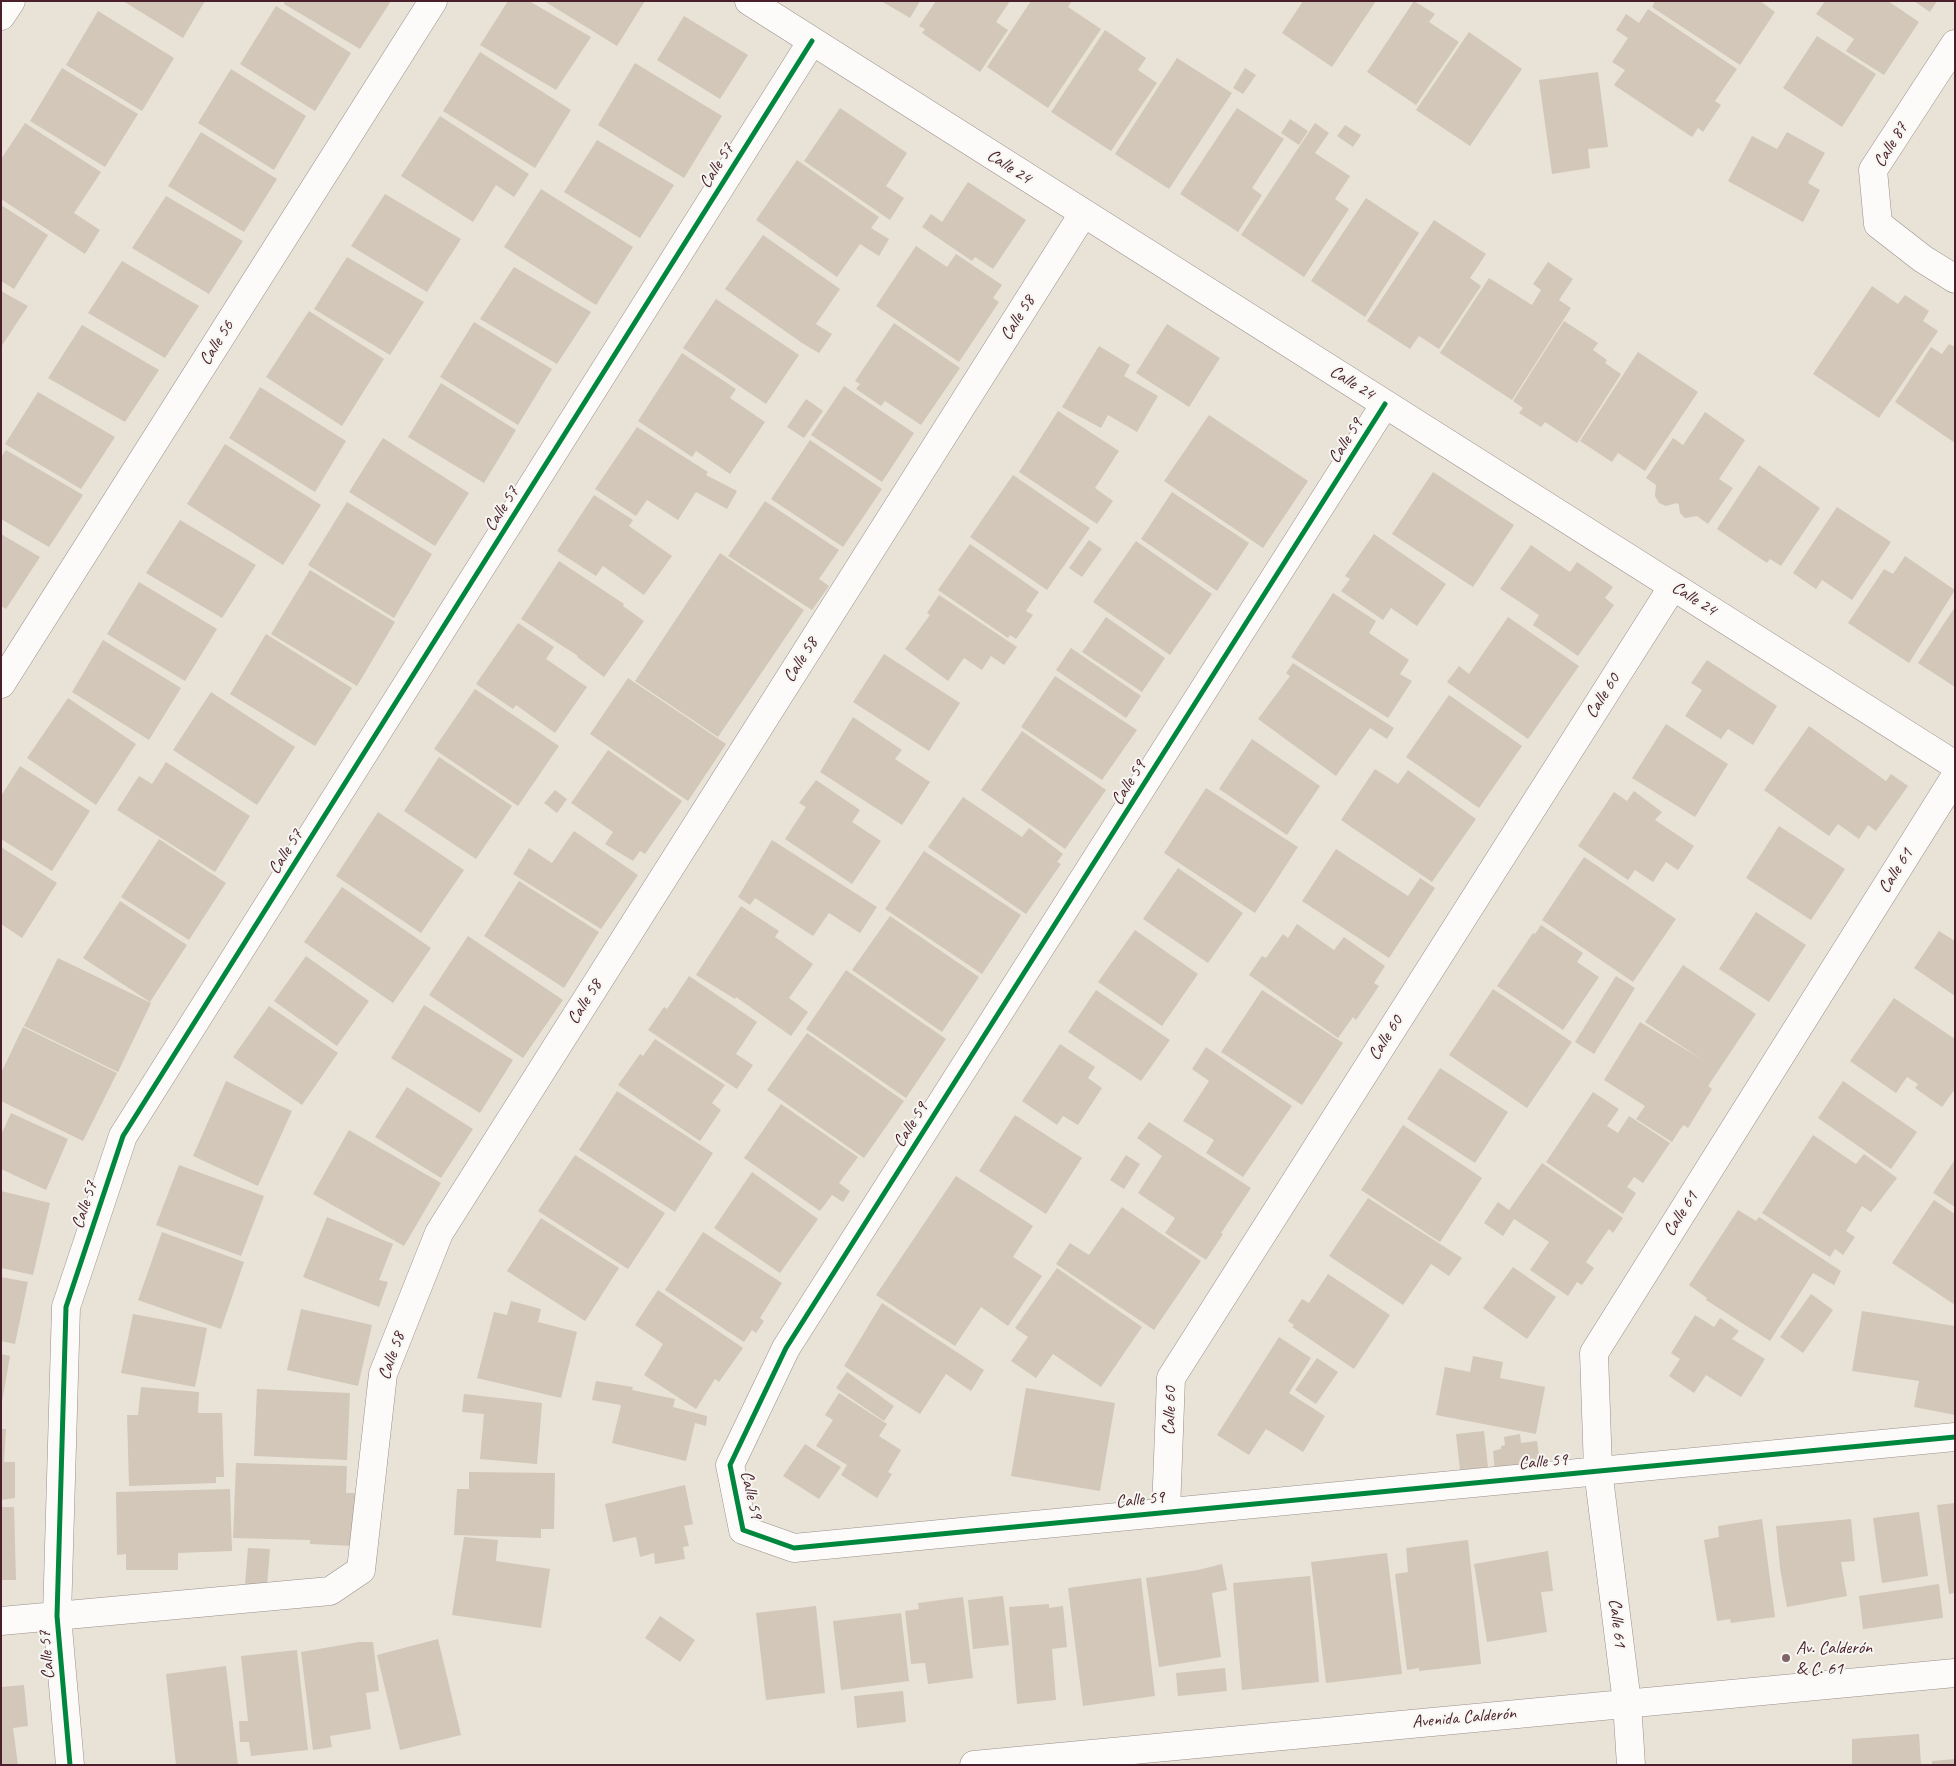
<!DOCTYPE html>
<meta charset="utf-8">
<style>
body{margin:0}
#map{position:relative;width:1956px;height:1766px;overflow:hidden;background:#e9e3d7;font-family:Caveat,sans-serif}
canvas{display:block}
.frame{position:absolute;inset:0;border:2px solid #4a1f2b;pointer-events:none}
</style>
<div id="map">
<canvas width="1956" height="1766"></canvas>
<div class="frame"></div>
</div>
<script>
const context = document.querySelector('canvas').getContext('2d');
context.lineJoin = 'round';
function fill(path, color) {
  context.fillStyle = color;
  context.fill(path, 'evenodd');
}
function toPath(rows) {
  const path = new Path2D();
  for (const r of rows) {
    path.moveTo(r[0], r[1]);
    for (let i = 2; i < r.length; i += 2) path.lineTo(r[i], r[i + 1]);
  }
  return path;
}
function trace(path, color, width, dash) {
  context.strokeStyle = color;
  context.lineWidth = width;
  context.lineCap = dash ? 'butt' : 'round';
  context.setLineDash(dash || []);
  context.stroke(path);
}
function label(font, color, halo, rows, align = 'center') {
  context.font = font + ' Caveat,sans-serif';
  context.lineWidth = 4;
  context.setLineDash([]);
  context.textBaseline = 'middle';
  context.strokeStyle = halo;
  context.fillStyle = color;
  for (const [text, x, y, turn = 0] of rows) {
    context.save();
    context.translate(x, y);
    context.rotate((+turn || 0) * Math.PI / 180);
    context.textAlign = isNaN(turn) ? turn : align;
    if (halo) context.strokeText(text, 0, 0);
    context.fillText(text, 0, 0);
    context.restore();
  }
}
fill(toPath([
 [123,1,205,1,183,38],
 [285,1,391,1,360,49,284,4],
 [508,1,529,1,591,37,556,90,480,45],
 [544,1,645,1,617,46],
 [881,1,920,1,910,18],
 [936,1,1010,1,996,22,1008,30,980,72,922,33,925,29,919,26],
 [1031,1,1072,1,1068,7,1101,29,1048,108,987,67],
 [1303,1,1376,1,1332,67,1282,33],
 [1414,1,1435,14,1429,22,1459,42,1416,105,1367,72],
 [1655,1,1760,1,1775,12,1740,65,1652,7],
 [1825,1,1888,1,1919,22,1884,75,1846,51,1854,39,1816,14],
 [1914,1,1937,1,1930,12],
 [276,6,351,53,315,111,240,64],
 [1648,9,1737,69,1715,101,1721,105,1703,132,1698,128,1692,137,1614,85,1625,70,1612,62,1628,38,1616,30,1626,14,1639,23],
 [98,11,174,58,142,111,66,65],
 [684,16,748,55,720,99,657,60],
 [1105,30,1146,58,1138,70,1157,83,1111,151,1051,112],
 [1469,32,1522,69,1470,146,1416,110],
 [1817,36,1876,74,1842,127,1783,88],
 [480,52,571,110,535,168,443,111],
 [1177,58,1232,93,1169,189,1115,154],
 [635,63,722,116,684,178,598,125],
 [62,68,138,114,105,167,30,121],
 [1245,68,1256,75,1243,94,1233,88],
 [231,69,306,116,274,170,198,123],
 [1598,72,1608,147,1588,149,1590,168,1552,174,1539,80],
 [840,108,907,153,886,186,904,198,890,220,804,161],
 [1237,108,1284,139,1252,188,1262,195,1238,232,1180,194],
 [440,116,529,174,514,197,496,185,473,222,401,176],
 [1290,119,1308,131,1299,145,1281,133],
 [25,123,101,172,74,213,100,230,85,254,1,199,1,159],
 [1315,123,1329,133,1315,153,1350,176,1335,199,1349,209,1304,277,1241,235],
 [1345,125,1361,135,1353,147,1337,136],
 [201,132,277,179,244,232,168,186],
 [1787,132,1825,153,1808,183,1820,190,1803,222,1728,181,1752,136,1777,149],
 [597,140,674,185,640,238,564,192],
 [797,160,879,217,871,228,889,239,879,256,860,244,837,277,756,220],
 [968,182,1026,220,993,269,975,257,972,261,922,227,931,214,942,222],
 [541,189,633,247,596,305,504,247],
 [385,194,461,239,427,292,351,246],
 [166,196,243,241,209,294,132,248],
 [1366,198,1419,233,1365,317,1311,281],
 [1,205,48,235,14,289,1,281],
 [1434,220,1486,254,1470,278,1481,286,1439,349,1419,336,1410,349,1367,321],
 [763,235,840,289,816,324,832,334,819,353,802,343,725,289],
 [916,246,947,267,956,254,1002,285,993,298,999,302,959,362,876,306],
 [347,257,424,302,390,355,314,309],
 [122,261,199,306,165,358,88,313],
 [1548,262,1573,279,1559,300,1571,308,1512,400,1440,353,1489,278,1532,305,1541,290,1533,284],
 [514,267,591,312,557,364,480,319],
 [1872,286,1898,304,1905,295,1929,311,1923,321,1938,331,1879,418,1813,374],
 [1,291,28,306,1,347],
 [716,299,799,355,766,404,683,348],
 [309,311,384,359,342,426,266,377],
 [1564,321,1598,343,1593,350,1607,360,1605,363,1621,374,1577,443,1545,422,1541,427,1519,413,1523,408,1513,401],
 [474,322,552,369,518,425,440,377],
 [894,323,960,368,921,425,885,401,881,406,856,389,860,384,855,381],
 [1167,324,1220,358,1189,407,1136,373],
 [82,325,159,370,125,422,48,378],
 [1949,344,1955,347,1955,443,1895,402,1931,347,1942,354],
 [1099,346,1130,365,1124,376,1158,396,1137,432,1108,415,1101,428,1062,407],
 [1638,352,1698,392,1645,471,1618,453,1612,462,1580,441],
 [682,353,736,389,730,398,765,422,730,474,696,451,692,457,638,421],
 [441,383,516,430,484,483,408,437],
 [844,386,914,433,882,482,811,435],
 [260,387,346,441,315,492,229,438],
 [38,392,115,437,81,489,5,444],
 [806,399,823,411,804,438,787,427],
 [1058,411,1119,451,1095,488,1113,501,1097,524,1019,472],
 [1705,412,1745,440,1719,479,1733,488,1708,524,1697,516,1685,518,1680,513,1679,505,1677,503,1666,506,1659,503,1655,496,1656,485,1646,478,1673,438,1683,445],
 [1209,415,1308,481,1263,548,1164,481],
 [637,427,708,472,706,475,737,491,727,509,696,492,678,520,647,500,636,516,595,489],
 [383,438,469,493,435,546,349,492],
 [810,440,882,489,843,547,771,499],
 [225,444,321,505,283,565,187,504],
 [6,450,83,495,49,547,1,519,1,457],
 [1759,465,1820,508,1781,566,1770,559,1767,563,1717,529],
 [1433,472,1514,525,1473,587,1392,534],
 [1013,475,1090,528,1047,590,970,537],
 [1172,492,1249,543,1217,591,1141,539],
 [594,495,633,520,629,526,672,556,644,595,603,566,596,576,557,551],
 [765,501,839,550,819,579,829,586,812,610,728,556],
 [347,502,432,554,394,618,308,565],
 [1837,507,1891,542,1852,600,1822,580,1816,589,1793,573],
 [180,520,256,565,222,618,146,573],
 [1,534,40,557,6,609,1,606],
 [1374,534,1446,584,1417,626,1391,608,1383,620,1341,591,1350,579,1345,576],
 [1089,540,1102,549,1082,577,1069,568],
 [1136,541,1212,594,1170,655,1093,602],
 [970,544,1039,592,1026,611,1033,615,1016,639,1010,635,1008,638,938,590],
 [1531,545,1570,572,1577,562,1613,587,1605,598,1614,605,1578,656,1533,625,1539,615,1500,589],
 [720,553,804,610,718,737,635,681],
 [1905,556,1955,590,1909,663,1848,623,1884,569,1893,574],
 [559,561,624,604,623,606,644,621,604,677,577,657,578,656,521,619],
 [310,570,395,622,357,686,271,634],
 [139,582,217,629,185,681,107,634],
 [1333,593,1376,621,1369,633,1409,660,1400,674,1412,681,1388,718,1291,657],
 [939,595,1017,647,1004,665,991,656,982,670,964,658,948,681,905,649,930,615,927,613],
 [1955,607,1955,687,1918,663],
 [1106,617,1165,658,1142,692,1082,652],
 [1508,617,1579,666,1528,739,1447,682,1459,666,1469,674],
 [518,623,554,647,546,659,587,687,555,733,516,705,513,709,476,684],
 [266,634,352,688,315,746,230,694],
 [103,640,181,688,149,740,72,692],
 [1071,648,1141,696,1126,718,1056,670],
 [884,654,960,703,929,751,853,702],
 [1707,660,1777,706,1753,745,1728,729,1721,739,1685,716,1702,690,1691,683],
 [1293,663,1394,728,1387,739,1370,728,1336,776,1258,719,1290,676,1286,673],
 [1055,676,1137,730,1102,780,1021,727],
 [628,678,726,744,688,801,590,734],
 [475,689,559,746,518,806,434,749],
 [211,692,295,747,257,805,173,750],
 [1449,695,1522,746,1479,808,1406,757],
 [68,698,136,744,96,805,27,758],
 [853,717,902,750,895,759,930,782,902,825,820,772],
 [1666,724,1728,764,1695,817,1632,778],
 [1809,726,1886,781,1891,774,1908,786,1876,831,1868,825,1859,839,1838,824,1829,836,1764,790],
 [1022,731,1106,790,1065,849,981,790],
 [1252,739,1320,786,1287,835,1219,789],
 [608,750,682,801,645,854,640,851,633,861,605,844,613,832,571,803],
 [439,757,512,806,476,859,404,811],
 [166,762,250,816,215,872,117,810,139,776,152,784],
 [20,766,90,811,52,871,1,839,1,796],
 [1375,769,1398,784,1408,770,1476,819,1432,882,1341,820],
 [816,780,860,810,852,822,881,841,852,884,785,839,806,807,799,803],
 [1206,788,1298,847,1255,913,1164,853],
 [555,790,567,799,557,813,544,803],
 [1634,791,1662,812,1655,820,1694,846,1678,870,1666,862,1653,882,1635,870,1628,880,1578,846,1614,792,1627,801],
 [963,797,1022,837,1029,828,1063,854,1057,862,1061,864,1026,914,928,847],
 [378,812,464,870,421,933,336,876],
 [1779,826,1845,869,1811,920,1746,878],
 [574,831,638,875,601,929,513,874,529,848,552,863],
 [159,839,226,883,189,940,121,897],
 [772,840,877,907,860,933,829,913,813,936,755,898,750,905,738,897],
 [1,847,57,883,22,938,1,924],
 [1336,849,1408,896,1420,878,1435,888,1389,958,1302,901],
 [924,851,1021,915,982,974,885,909],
 [1584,857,1676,919,1633,982,1542,920],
 [1178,868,1243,913,1208,963,1143,919],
 [519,881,599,932,564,988,484,936],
 [342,887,431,948,393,1003,304,942],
 [120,901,187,945,150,1002,83,958],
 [741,906,779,931,775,937,813,964,789,998,808,1012,791,1036,736,997,735,999,696,975],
 [1756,912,1806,945,1769,1002,1719,969],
 [890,916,979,977,942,1032,852,970],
 [1297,924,1334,950,1344,937,1385,966,1374,983,1379,986,1356,1020,1353,1017,1338,1038,1249,975,1262,956,1266,958,1283,934,1288,938],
 [1541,925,1583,953,1577,962,1599,977,1563,1030,1497,986,1533,933,1535,934],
 [1135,930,1198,974,1162,1026,1098,982],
 [1939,931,1955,941,1955,996,1914,968],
 [468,936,563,1000,523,1058,429,995],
 [306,956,369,1001,337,1046,274,1001],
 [58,958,151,1003,118,1072,24,1026],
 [1683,965,1756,1014,1708,1086,1712,1089,1688,1128,1684,1125,1681,1128,1672,1142,1636,1119,1645,1106,1604,1080,1640,1022,1703,1060,1645,1022],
 [846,970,946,1039,906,1098,806,1029],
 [689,976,757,1022,736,1054,753,1065,737,1089,648,1030,664,1007,667,1009],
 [1616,976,1635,988,1594,1054,1575,1042],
 [1493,989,1572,1042,1527,1108,1449,1055],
 [1096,990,1170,1040,1141,1081,1068,1032],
 [1262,990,1343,1043,1302,1105,1221,1052],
 [1894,998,1955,1039,1955,1089,1942,1107,1915,1088,1918,1084,1907,1077,1896,1093,1850,1061],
 [424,1005,513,1060,480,1113,391,1058],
 [269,1006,338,1053,302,1105,233,1057],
 [23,1027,117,1073,83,1141,1,1101,1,1073],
 [807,1033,904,1101,864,1158,767,1090],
 [655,1039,725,1085,712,1103,721,1110,700,1141,618,1085,640,1054,643,1056],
 [1060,1044,1095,1067,1088,1078,1102,1088,1078,1125,1063,1116,1057,1125,1022,1101],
 [1206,1047,1292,1106,1243,1177,1206,1153,1214,1140,1183,1121,1209,1081,1192,1069],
 [1440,1068,1508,1112,1475,1163,1407,1119],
 [226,1081,292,1111,258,1186,193,1156],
 [1843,1081,1917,1132,1891,1169,1818,1118],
 [407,1087,473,1129,441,1178,375,1137],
 [617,1091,713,1153,675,1212,579,1150],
 [1593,1092,1619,1109,1607,1126,1618,1133,1629,1116,1670,1143,1643,1183,1634,1177,1627,1187,1636,1193,1623,1214,1546,1162],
 [781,1104,858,1157,839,1183,850,1191,843,1202,832,1195,820,1211,744,1158],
 [11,1113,68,1139,46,1190,1,1169,1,1135],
 [1015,1115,1082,1158,1046,1214,979,1171],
 [1149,1122,1251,1188,1221,1233,1223,1234,1206,1260,1165,1233,1175,1218,1138,1193,1162,1156,1137,1138],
 [1403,1125,1482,1178,1440,1242,1361,1190],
 [349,1130,441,1183,404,1246,313,1194],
 [1813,1135,1856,1164,1864,1154,1897,1178,1871,1212,1862,1206,1846,1231,1855,1237,1843,1255,1835,1249,1830,1257,1762,1213],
 [575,1155,665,1213,628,1269,538,1211],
 [1126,1155,1140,1164,1124,1189,1110,1180],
 [1955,1159,1955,1207,1933,1193],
 [1542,1163,1623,1218,1613,1233,1609,1229,1586,1262,1594,1268,1582,1285,1577,1282,1568,1296,1530,1270,1549,1242,1514,1219,1503,1236,1484,1223,1498,1202,1509,1210],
 [179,1165,264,1196,241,1256,156,1225],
 [752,1172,818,1219,780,1273,714,1228],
 [956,1176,1033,1226,1013,1257,1042,1276,1008,1326,981,1307,955,1346,876,1295],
 [1,1191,50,1203,33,1275,1,1268],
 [1368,1198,1462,1258,1449,1276,1431,1264,1403,1305,1329,1256],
 [1934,1200,1955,1214,1955,1305,1892,1263],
 [1122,1207,1201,1261,1154,1330,1056,1264,1070,1243,1089,1255],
 [1738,1210,1756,1221,1759,1217,1841,1271,1834,1285,1813,1273,1770,1341,1706,1300,1707,1298,1689,1285],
 [327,1217,393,1244,379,1280,388,1282,379,1307,303,1277],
 [541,1218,619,1268,585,1321,507,1271],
 [162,1232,244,1262,221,1329,138,1300],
 [703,1232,782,1283,760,1318,764,1321,756,1333,752,1330,744,1342,665,1290],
 [1513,1267,1556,1297,1527,1339,1483,1308],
 [1057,1268,1142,1327,1101,1387,1053,1354,1036,1378,1011,1361,1028,1337,1015,1328],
 [1328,1274,1390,1315,1354,1369,1292,1327,1294,1325,1288,1321,1302,1299,1309,1303],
 [1,1277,28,1282,15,1344,1,1341],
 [658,1290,743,1348,719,1382,715,1379,696,1409,644,1375,663,1344,635,1325],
 [1811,1294,1833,1310,1803,1353,1780,1337],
 [511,1301,541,1309,538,1322,577,1332,561,1398,477,1378,494,1312,507,1315],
 [882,1303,984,1370,971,1391,946,1374,920,1414,844,1366],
 [301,1309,372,1325,358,1386,287,1370],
 [1862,1311,1955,1326,1955,1415,1914,1407,1919,1381,1852,1371],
 [133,1314,207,1328,195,1387,121,1373],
 [1695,1315,1714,1327,1720,1318,1739,1331,1732,1339,1765,1359,1741,1397,1706,1375,1694,1393,1669,1376,1680,1359,1671,1353],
 [1279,1337,1311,1358,1289,1393,1325,1416,1303,1452,1266,1429,1249,1455,1217,1435],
 [1,1354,10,1356,2,1402,1,1402],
 [1473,1356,1503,1362,1500,1378,1545,1387,1536,1434,1436,1415,1445,1367,1470,1372],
 [1317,1358,1338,1372,1316,1404,1295,1390],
 [847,1372,894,1406,884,1421,836,1388],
 [596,1381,633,1387,632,1390,675,1399,673,1407,707,1416,706,1426,695,1423,686,1461,612,1443,621,1405,592,1400],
 [141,1387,199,1392,198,1413,222,1413,224,1477,216,1477,216,1483,129,1486,127,1415,138,1415],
 [1026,1388,1115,1403,1100,1491,1011,1476],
 [257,1389,350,1393,347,1460,254,1456],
 [839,1393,887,1424,879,1436,901,1450,888,1472,892,1474,877,1498,841,1475,847,1465,816,1446,833,1420,825,1415],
 [464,1394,542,1403,537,1464,480,1459,484,1414,462,1412],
 [1,1429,6,1429,4,1462,15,1462,15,1498,1,1500],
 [1484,1431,1488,1467,1460,1470,1456,1434],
 [1520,1434,1521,1443,1537,1441,1541,1469,1495,1472,1493,1451,1501,1449,1501,1446,1505,1445,1504,1437],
 [805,1444,841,1467,819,1499,783,1476],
 [236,1463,347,1466,346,1493,356,1493,354,1546,310,1544,310,1540,233,1538],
 [469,1472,555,1473,554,1529,541,1529,541,1538,454,1535,457,1489,469,1489],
 [685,1485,693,1524,684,1526,689,1546,683,1547,685,1559,655,1564,654,1553,640,1557,636,1537,613,1542,605,1504],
 [230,1489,232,1551,178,1553,178,1570,126,1570,126,1554,117,1555,116,1492],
 [1955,1503,1955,1593,1949,1594,1937,1505],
 [1,1507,14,1507,16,1580,1,1580],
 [1919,1512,1928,1576,1882,1583,1873,1518],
 [1762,1519,1775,1617,1731,1623,1730,1619,1717,1621,1704,1540,1719,1537,1718,1526],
 [1851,1519,1855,1561,1841,1562,1847,1596,1787,1607,1780,1568,1776,1526],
 [464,1537,498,1540,496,1561,550,1569,541,1628,452,1615],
 [1468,1540,1481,1664,1419,1671,1419,1668,1407,1670,1395,1574,1408,1572,1406,1548],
 [248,1548,270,1549,267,1586,245,1584],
 [1548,1551,1553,1591,1541,1592,1547,1632,1487,1642,1474,1564],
 [1387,1553,1402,1674,1326,1683,1311,1562],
 [1222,1564,1227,1590,1212,1593,1221,1657,1159,1667,1146,1578,1198,1570],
 [1310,1576,1319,1682,1242,1690,1233,1583],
 [1141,1578,1155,1696,1083,1706,1068,1588],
 [1939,1584,1943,1618,1863,1629,1859,1596],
 [1003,1596,1009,1645,973,1649,968,1600],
 [963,1597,973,1678,928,1684,925,1663,911,1664,905,1611,919,1609,918,1603],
 [1049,1604,1049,1608,1063,1606,1067,1647,1052,1649,1056,1700,1017,1704,1009,1607],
 [816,1606,825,1693,766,1700,756,1613],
 [901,1613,909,1681,841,1690,833,1621],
 [660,1616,695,1640,680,1662,645,1638],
 [438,1639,461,1735,400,1750,377,1655],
 [359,1642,373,1642,379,1691,366,1693,371,1729,330,1736,332,1747,313,1750,301,1652],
 [297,1650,308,1750,251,1756,249,1742,240,1742,239,1721,248,1721,241,1656],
 [226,1666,238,1765,176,1765,166,1674],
 [1225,1668,1227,1691,1178,1696,1176,1673],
 [24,1685,28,1726,13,1728,18,1765,1,1765,1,1687],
 [903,1691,906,1722,857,1728,854,1696],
 [1919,1734,1921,1765,1852,1765,1852,1739],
 [1955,1759,1955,1765,1932,1765,1932,1761]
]), '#d2c7b8');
const minor = toPath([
 [749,1,1955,765],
 [1,16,11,1],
 [1955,44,1873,170,1878,224,1923,259,1955,279],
 [1385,404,786,1348,730,1465,743,1530,794,1548,1955,1437],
 [1,684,433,1],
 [1166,1511,1171,1378,1673,586],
 [1,1621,330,1591,361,1570,383,1374,439,1233,1083,214],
 [70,1765,57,1616,66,1307,123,1136,812,41],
 [974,1765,1955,1673],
 [1631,1765,1627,1703,1598,1470,1594,1353,1955,777]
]);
trace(minor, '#998e8b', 29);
trace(minor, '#fcfbf9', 28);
trace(toPath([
 [1385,404,786,1348,730,1465,743,1530,794,1548,1955,1437],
 [70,1765,57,1616,66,1307,123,1136,812,41]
]), '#00873e', 5);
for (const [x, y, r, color] of [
 [1786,1658,5,"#826467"]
]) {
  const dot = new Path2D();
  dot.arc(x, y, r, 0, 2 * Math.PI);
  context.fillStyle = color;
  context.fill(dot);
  trace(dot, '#f6f6f2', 2);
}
label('18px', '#4a1f2b', '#f6f6f2', [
 ["Calle 87",1891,145,-59],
 ["Calle 57",717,166,-58],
 ["Calle 24",1009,167,33],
 ["Calle 58",1018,318,-58],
 ["Calle 56",217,343,-58],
 ["Calle 24",1352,383,32],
 ["Calle 59",1346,441,-58],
 ["Calle 57",502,509,-58],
 ["Calle 24",1694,599,32],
 ["Calle 58",801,660,-58],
 ["Calle 60",1603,696,-58],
 ["Calle 59",1129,783,-58],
 ["Calle 57",286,852,-58],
 ["Calle 61",1896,871,-58],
 ["Calle 58",585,1002,-58],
 ["Calle 60",1386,1038,-58],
 ["Calle 59",911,1125,-58],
 ["Calle 57",85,1205,-72],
 ["Calle 61",1681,1214,-58],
 ["Calle 58",392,1356,-71],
 ["Calle 60",1170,1411,-88],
 ["Calle 59",1543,1462,-5],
 ["Calle 59",751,1495,77],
 ["Calle 59",1140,1500,-6],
 ["Calle 61",1617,1623,83],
 ["Calle 57",47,1655,-95],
 ["Avenida Calderón",1464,1718,-5]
]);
label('18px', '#4a1f2b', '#f6f6f2', [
 ["Av. Calderón",1796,1648],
 ["& C. 61",1796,1669]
], 'left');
</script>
